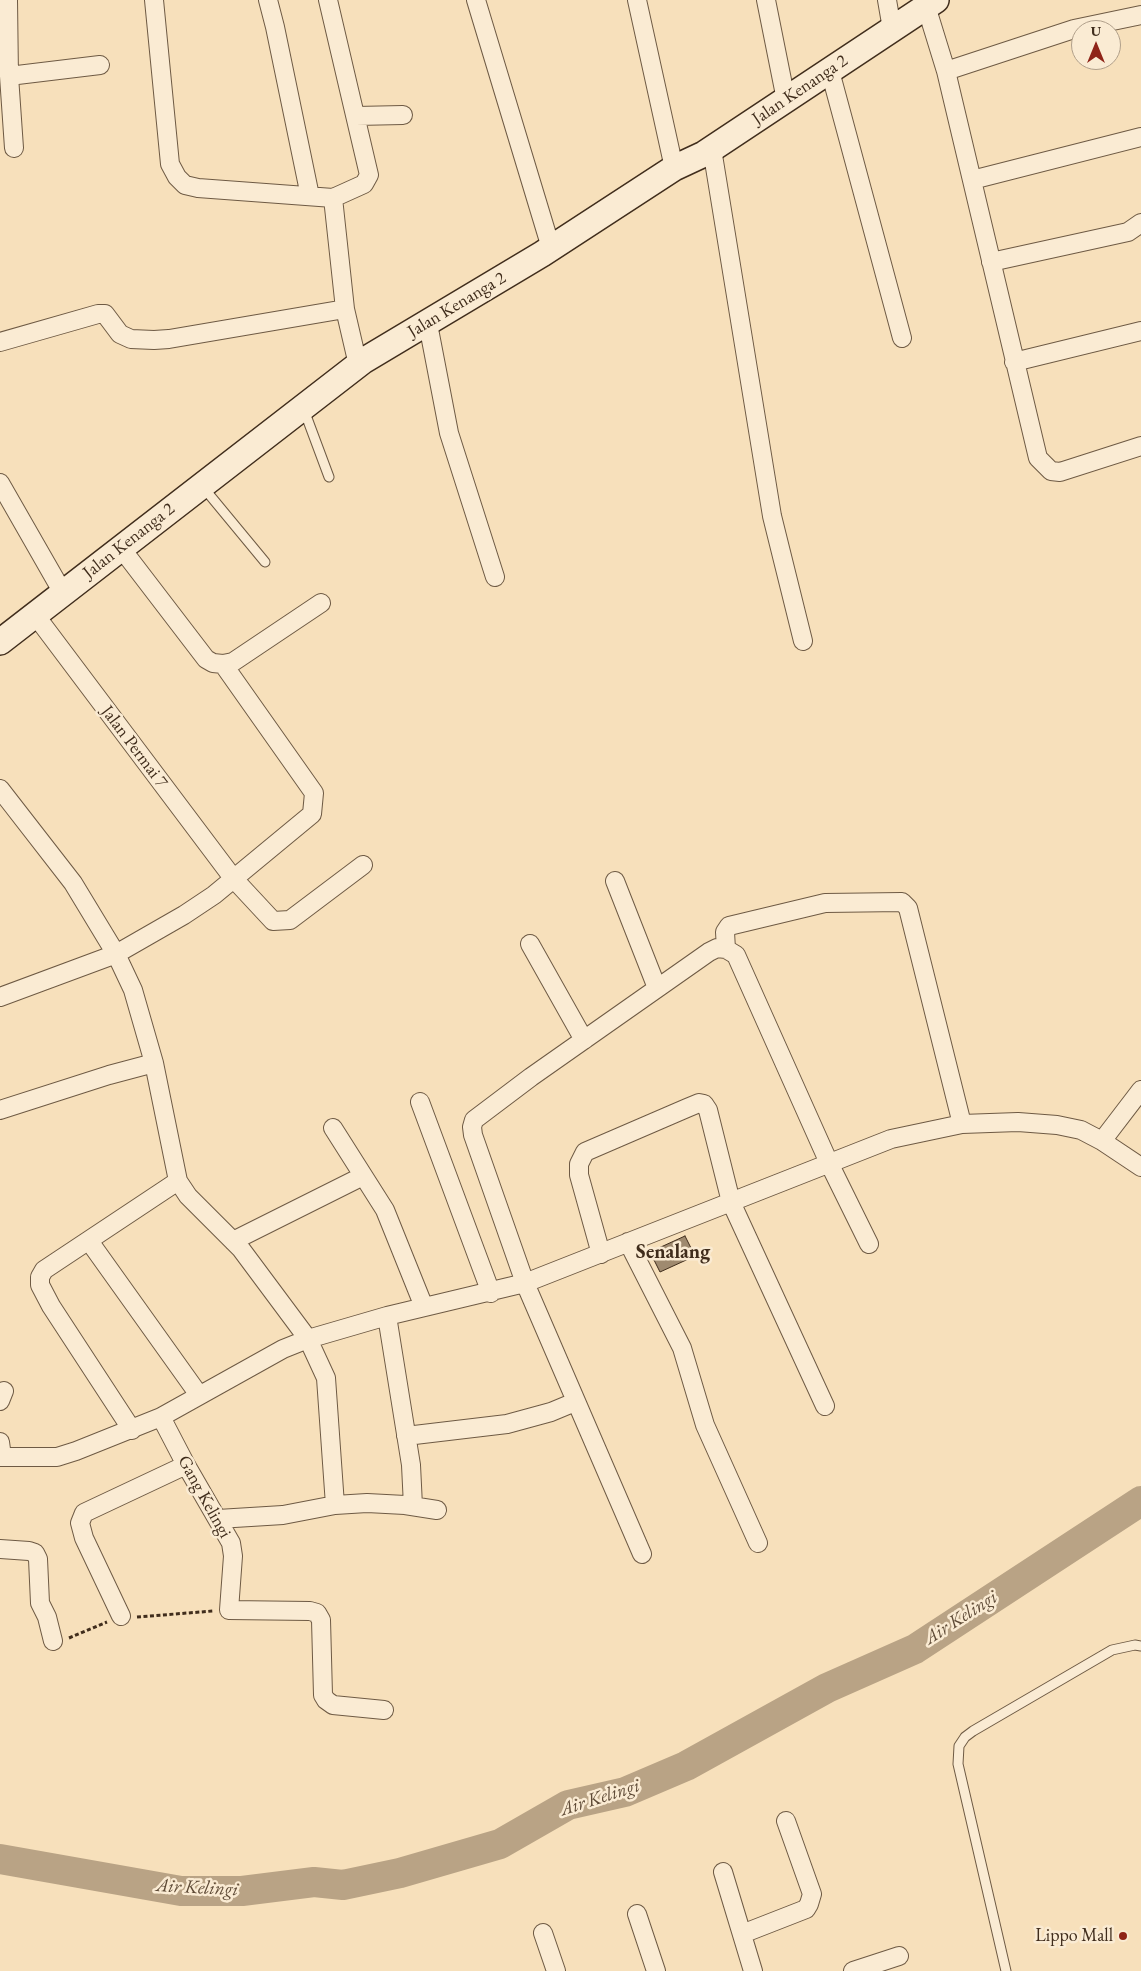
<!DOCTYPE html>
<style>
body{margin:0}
#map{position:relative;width:1141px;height:1971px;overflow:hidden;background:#f7e0bb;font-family:"EB Garamond",serif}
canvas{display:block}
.north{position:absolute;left:1071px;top:20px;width:50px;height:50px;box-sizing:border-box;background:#faebd3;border:1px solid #b09f8a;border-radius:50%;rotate:0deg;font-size:14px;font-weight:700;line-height:20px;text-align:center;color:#402d1c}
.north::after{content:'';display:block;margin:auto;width:18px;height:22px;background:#8f2418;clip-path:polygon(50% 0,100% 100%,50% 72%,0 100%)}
</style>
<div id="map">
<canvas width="1141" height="1971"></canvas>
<div class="north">U</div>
</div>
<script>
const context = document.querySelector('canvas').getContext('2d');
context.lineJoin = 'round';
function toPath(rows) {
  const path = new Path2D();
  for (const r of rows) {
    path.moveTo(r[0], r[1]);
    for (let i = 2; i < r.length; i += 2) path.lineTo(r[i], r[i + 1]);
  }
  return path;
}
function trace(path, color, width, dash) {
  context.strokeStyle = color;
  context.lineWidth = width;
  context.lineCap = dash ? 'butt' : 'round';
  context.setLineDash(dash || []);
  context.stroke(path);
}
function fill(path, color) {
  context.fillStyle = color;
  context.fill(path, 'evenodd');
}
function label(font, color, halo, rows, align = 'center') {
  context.font = font + ' "EB Garamond",serif';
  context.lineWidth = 5;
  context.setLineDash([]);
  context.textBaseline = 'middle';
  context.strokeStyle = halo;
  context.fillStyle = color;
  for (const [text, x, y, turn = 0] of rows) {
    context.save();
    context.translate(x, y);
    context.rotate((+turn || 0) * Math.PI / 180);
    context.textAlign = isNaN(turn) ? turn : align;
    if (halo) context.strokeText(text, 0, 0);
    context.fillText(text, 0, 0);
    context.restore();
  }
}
trace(toPath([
 [0,1859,181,1891,242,1891,314,1882,343,1885,400,1873,500,1844,568,1805,625,1792,686,1766,827,1688,915,1649,1141,1501]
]), '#b9a385', 30);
const building = toPath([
 [685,1236,695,1256,660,1272,650,1252,685,1236]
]);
fill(building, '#9f8a6f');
trace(building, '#402d1c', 1);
const lane = toPath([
 [304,410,329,477],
 [203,487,265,562],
 [1006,1971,958,1764,959,1746,965,1737,973,1731,1112,1650,1135,1645,1141,1646]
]);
const street = toPath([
 [8,0,9,76,14,148],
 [154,0,170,164,177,177,185,185,198,188,333,198,364,184,369,175,328,0],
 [268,0,275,27,310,196],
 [476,0,551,248],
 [637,0,674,168],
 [766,0,786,100],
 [887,0,892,29],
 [926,6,946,71,1038,458,1051,471,1060,472,1141,446],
 [830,71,902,338],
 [946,71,1074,29,1141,15],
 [9,76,100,65],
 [356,116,403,115],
 [712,149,772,516,803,641],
 [972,180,1141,137],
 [333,198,345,309,358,365],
 [991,262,1128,232,1141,223],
 [428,324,449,433,495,577],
 [0,342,98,314,105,314,120,334,131,339,154,340,169,339,345,309],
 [1014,362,1141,331],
 [0,483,63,593],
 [121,548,206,659,213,663,223,664,233,662,321,603],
 [36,616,233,878,273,921,290,920,363,865],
 [0,789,73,883,116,954,133,990,154,1063,178,1181,188,1196,241,1249,308,1339,326,1378,335,1505],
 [615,881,657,988],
 [530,944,584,1040],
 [726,949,725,932,729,926,825,903,902,902,908,908,962,1124],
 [0,997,116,954,184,915,214,895,312,814,314,793,223,664],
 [420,1102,491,1293],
 [0,1110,109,1075,154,1063],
 [333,1128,385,1210,424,1307],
 [1102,1141,1141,1090],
 [89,1241,199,1395],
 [233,1241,363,1176],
 [628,1242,682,1348,705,1425,758,1543],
 [601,1254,579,1175,579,1164,585,1152,687,1108,699,1103,704,1104,708,1110,731,1202,825,1406],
 [387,1316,411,1465,413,1506],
 [0,1401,4,1391],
 [161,1417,186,1465,231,1543,233,1556,229,1610,310,1611,317,1613,321,1620,323,1695,326,1700,333,1705,384,1710],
 [132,1430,51,1306,40,1285,40,1277,44,1270,178,1181],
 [406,1436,507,1424,551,1412,575,1402],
 [0,1442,2,1457],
 [0,1457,57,1457,76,1451,161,1417,283,1349,308,1339,387,1316,525,1283,891,1139,962,1124,1018,1122,1057,1125,1081,1130,1102,1141,1141,1167],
 [218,1519,283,1515,335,1505,367,1503,405,1505,437,1510],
 [0,1549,29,1551,35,1553,38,1559,40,1603,47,1617,53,1641],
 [642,1554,525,1283,473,1135,472,1127,474,1120,531,1077,709,952,717,948,726,949,736,955,829,1163,869,1244],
 [121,1616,84,1538,80,1523,84,1513,186,1465],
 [723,1872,753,1971],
 [637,1914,656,1971],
 [543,1933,556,1971],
 [742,1934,806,1909,809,1904,812,1894,786,1821],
 [853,1971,899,1956]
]);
const secondary = toPath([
 [0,642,363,361,542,254,674,168,704,154,936,0]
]);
trace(lane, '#6e5a44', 11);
trace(street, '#6e5a44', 20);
trace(secondary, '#402d1c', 28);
trace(toPath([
 [137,1617,213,1611],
 [69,1638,107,1622]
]), '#402d1c', 3, [4, 2.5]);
trace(lane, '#faebd3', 9);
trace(street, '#faebd3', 18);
trace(secondary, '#faebd3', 25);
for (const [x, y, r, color] of [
 [1123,1936,5,"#8f2418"]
]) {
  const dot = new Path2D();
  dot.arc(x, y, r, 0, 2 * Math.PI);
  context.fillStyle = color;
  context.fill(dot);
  trace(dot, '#faebd3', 2);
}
label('18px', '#402d1c', '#faebd3', [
 ["Jalan Kenanga 2",800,90,-34],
 ["Jalan Kenanga 2",457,305,-31],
 ["Jalan Kenanga 2",129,541,-38],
 ["Jalan Permai 7",134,747,53],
 ["Gang Kelingi",204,1497,61]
]);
label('18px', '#402d1c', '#faebd3', [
 ["Lippo Mall",1113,1936]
], 'right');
label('italic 19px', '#5e4a36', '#faebd3', [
 ["Air Kelingi",961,1618,-33],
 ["Air Kelingi",600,1798,-18],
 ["Air Kelingi",197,1888,3]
]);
label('bold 20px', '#402d1c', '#faebd3', [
 ["Senalang",673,1253]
]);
</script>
